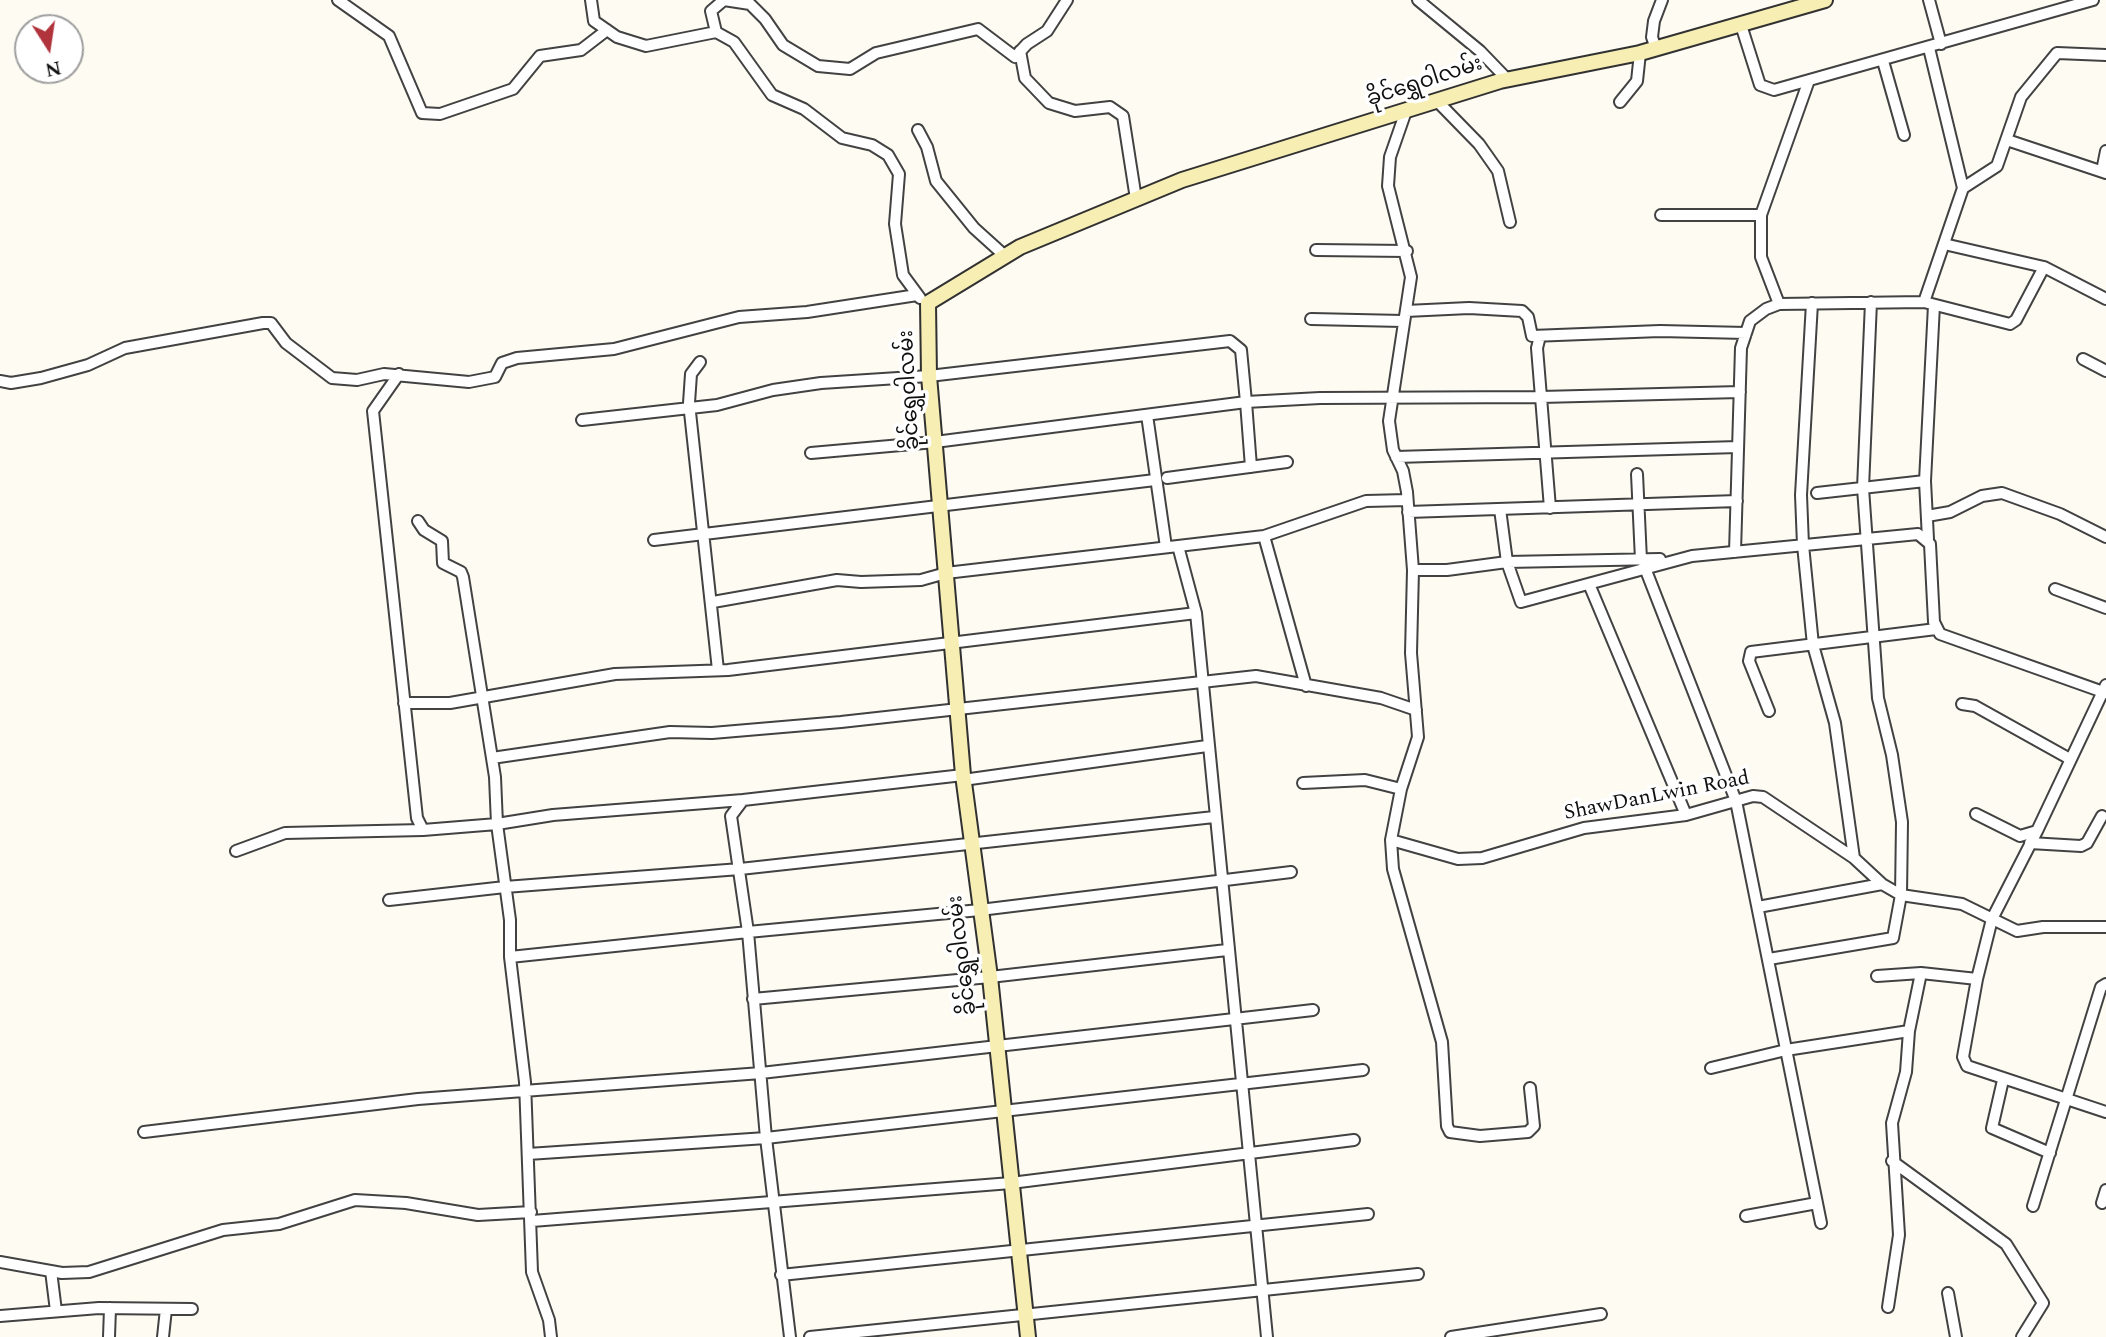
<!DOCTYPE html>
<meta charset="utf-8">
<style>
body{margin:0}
#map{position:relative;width:2106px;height:1337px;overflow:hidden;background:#fefbf2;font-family:Spectral,serif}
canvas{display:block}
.north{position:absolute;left:14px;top:14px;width:70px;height:70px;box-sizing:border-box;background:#fff;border:2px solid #9f9f9f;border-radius:50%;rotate:168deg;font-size:19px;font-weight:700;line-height:28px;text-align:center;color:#0f0f0f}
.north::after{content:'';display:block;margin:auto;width:24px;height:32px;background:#b1343c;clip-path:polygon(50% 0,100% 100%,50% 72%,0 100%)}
</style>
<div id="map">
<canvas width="2106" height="1337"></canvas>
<div class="north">N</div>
</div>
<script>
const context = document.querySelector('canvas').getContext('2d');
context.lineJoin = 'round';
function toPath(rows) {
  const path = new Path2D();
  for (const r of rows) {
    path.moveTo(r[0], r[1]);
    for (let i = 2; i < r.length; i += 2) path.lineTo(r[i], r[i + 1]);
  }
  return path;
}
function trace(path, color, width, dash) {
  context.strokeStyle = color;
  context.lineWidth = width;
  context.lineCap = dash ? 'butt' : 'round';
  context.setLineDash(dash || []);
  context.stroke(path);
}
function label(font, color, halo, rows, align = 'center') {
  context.font = font + ' Spectral,"Noto Sans Myanmar",serif';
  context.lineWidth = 7;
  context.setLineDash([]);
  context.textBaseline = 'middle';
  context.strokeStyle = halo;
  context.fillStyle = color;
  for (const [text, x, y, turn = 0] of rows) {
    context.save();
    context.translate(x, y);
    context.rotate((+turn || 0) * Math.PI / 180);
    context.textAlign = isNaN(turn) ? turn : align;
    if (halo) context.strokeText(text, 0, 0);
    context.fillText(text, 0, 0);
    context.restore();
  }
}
const street = toPath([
 [338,0,389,36,422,113,440,114,513,89,540,56,581,50,607,30],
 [591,0,594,21,617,37,646,46,716,32,734,42,772,95,804,109,842,138,872,145,888,155,899,174,895,224,903,275,920,298],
 [1418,0,1480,51,1507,79],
 [1929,0,1941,44],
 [1741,25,1760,85,1774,90,2093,0],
 [716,32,711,11,724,0,750,4,765,19,783,45,818,66,850,69,876,53,978,29,1015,57,1027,44,1047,31,1067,0],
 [1929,48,1963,188,1924,302,2010,324,2016,320,2044,267],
 [1656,49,1652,37,1654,21,1662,0],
 [1020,51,1025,78,1049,103,1075,111,1110,107,1123,116,1136,199],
 [1883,61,1904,135],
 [1438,102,1479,144,1498,171,1510,222],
 [1620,102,1637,81,1640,53],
 [1406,111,1390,157,1388,186,1411,277,1389,421,1393,450,1403,471,1407,492,1413,570,1411,653,1418,737,1401,789,1391,840,1393,869,1442,1042,1447,1126,1450,1132,1480,1136,1528,1132,1534,1126,1530,1088],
 [918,130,927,147,936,181,974,228,1005,256],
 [2007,140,2106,173],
 [2102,171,2106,151],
 [1963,188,1997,166,2021,97,2057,53,2106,55],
 [1661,215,1761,215],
 [1944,244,2044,267,2106,299],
 [1316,250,1407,251],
 [1812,303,1801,495,1803,545,1813,645,1835,723,1854,858],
 [1779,304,1761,257,1761,215,1808,83],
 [1406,311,1469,308,1522,311,1528,317,1532,336,1660,331,1746,333],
 [1311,319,1403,321],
 [1540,336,1537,348,1550,508],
 [2083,359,2106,371],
 [700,362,691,374,689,403,718,670],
 [399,374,373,411,417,818,423,830],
 [0,381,11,383,41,378,88,365,125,348,263,323,271,323,286,343,332,378,357,380,384,374,469,382,495,377,502,363,517,358,614,349,739,317,807,312,917,295],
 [1147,415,1166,547],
 [582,420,717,405,773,390,821,383,929,376,1230,341,1241,350,1246,402,1320,398,1541,397,1740,392],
 [811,453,935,442,1246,402,1251,467],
 [1396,457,1738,447],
 [1637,474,1641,560],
 [1167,478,1287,462],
 [1817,493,1925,481],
 [1500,509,1507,562,1521,602,1692,556,1918,534,1930,544,1934,622,1940,634,2106,693],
 [1408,512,1737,501],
 [1927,516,1950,512,1982,496,2002,493,2060,514,2106,537],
 [418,521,424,530,442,541,443,563,461,572,463,577,495,777,497,824,510,920,510,957],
 [1264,536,1306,686],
 [1928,539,1925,481,1934,305],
 [654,540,1155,480],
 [1178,546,1264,536,1366,501,1407,500],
 [1735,552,1741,348,1750,321,1766,309,1779,304,1924,302],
 [1645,568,1736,801,1821,1223],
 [1413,570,1447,570,1507,562,1660,559],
 [1589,584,1686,815],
 [2055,589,2106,608],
 [713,602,837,580,861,582,921,580,946,573,1178,546,1196,613,1267,1337],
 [404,703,450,703,615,674,728,670,1196,613],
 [1962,704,1975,706,2070,759],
 [1769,711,1749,661,1751,652,1936,629],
 [492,758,670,732,712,733,841,722,1256,676,1381,698,1416,710],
 [963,780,1207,746],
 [1303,783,1365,780,1401,789],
 [1976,814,2020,836,2037,831,2106,685],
 [1391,840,1458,859,1482,858,1584,828,1686,815,1753,796,1763,797,1854,858,1882,884,1901,895,1962,904,2017,931,2043,927,2106,927],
 [2030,843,2081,846,2087,843,2102,816],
 [236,851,285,833,423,830,497,824,553,815,743,800,963,775],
 [389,900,505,887,740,869,1214,817],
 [1758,907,1882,884],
 [1769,959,1893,938,1901,895,1902,822,1892,755,1878,698,1863,488,1871,302],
 [1877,976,1921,973,1977,979,1992,919,2037,831],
 [1977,979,1963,1057,1967,1066,2106,1112],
 [753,999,990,977,1227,950],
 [1711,1068,1786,1050,1909,1031],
 [2003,1080,1992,1128,2050,1153],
 [144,1132,418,1099,761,1073,1313,1010],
 [528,1154,766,1138,1363,1070],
 [1892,1161,2006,1244,2043,1303,2022,1337],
 [2102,1203,2106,1190],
 [2033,1206,2101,987,2106,984],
 [1746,1216,1817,1203],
 [532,1221,1011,1183,1354,1140],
 [0,1262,62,1273,89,1272,223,1230,279,1224,355,1200,406,1203,478,1215,531,1212],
 [51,1271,56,1311],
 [781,1275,1368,1214],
 [1948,1293,1956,1337],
 [1888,1307,1899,1235,1892,1123,1906,1072,1909,1031,1921,973],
 [0,1316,99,1308,192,1309],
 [109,1337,110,1308],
 [163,1337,166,1309],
 [551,1337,549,1320,532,1272,525,1082,510,957,748,932,731,816,743,800],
 [790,1337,766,1138,748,932,980,910,1291,872],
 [810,1337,1418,1274],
 [1451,1337,1601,1314]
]);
const secondary = toPath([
 [1028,1337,990,977,963,775,929,376,928,303,1020,247,1182,180,1500,81,1640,53,1825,0]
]);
trace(street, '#424242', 14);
trace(secondary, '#313131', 18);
trace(street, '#fff', 10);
trace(secondary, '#f7eeb4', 14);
label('21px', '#0f0f0f', '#fff', [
 ["ခိုင်ရွှေဝါလမ်း",1425,83,-18],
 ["ခိုင်ရွှေဝါလမ်း",911,390,-93],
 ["ShawDanLwin Road",1657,797,-11],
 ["ခိုင်ရွှေဝါလမ်း",964,955,-97]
]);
</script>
